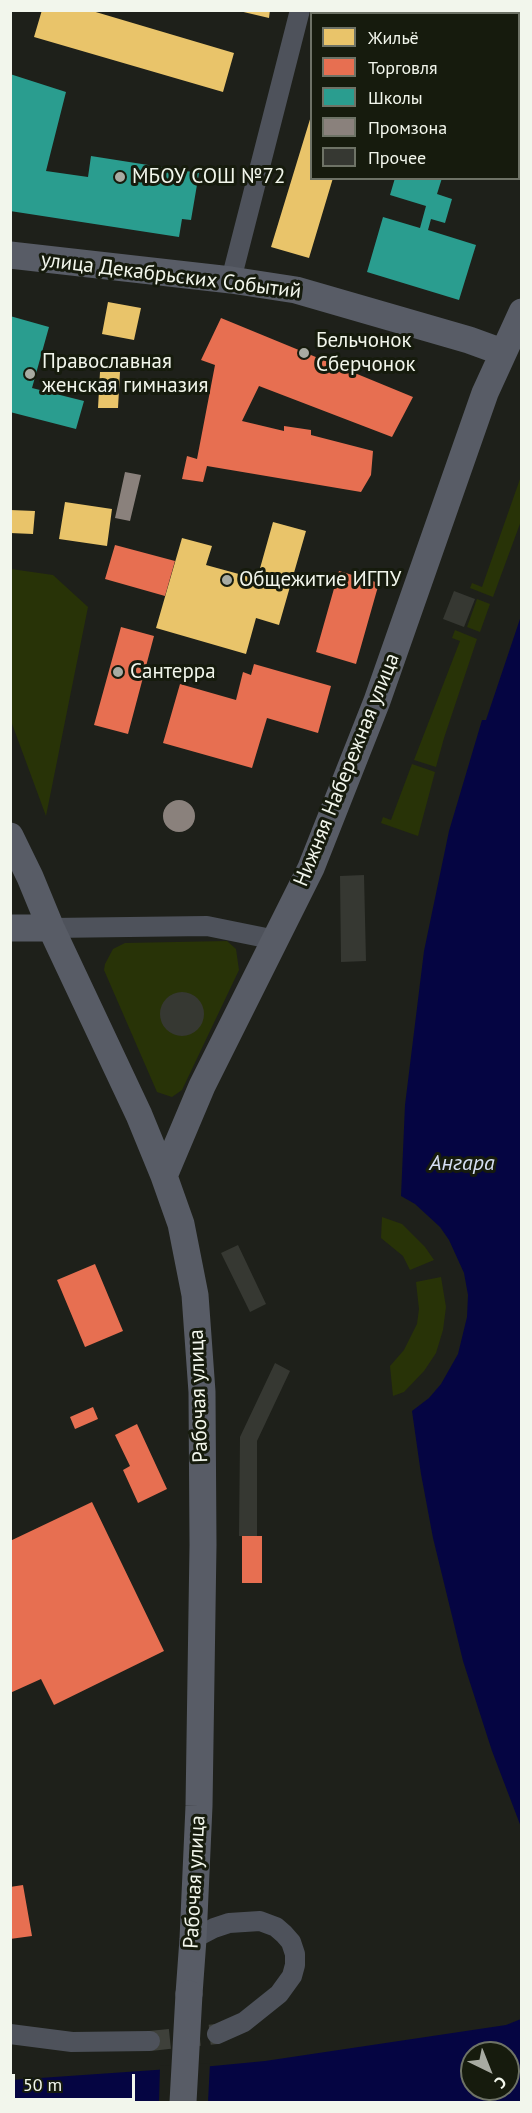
<!DOCTYPE html>
<meta charset="utf-8">
<style>
body{margin:0}
#map{position:relative;width:532px;height:2113px;overflow:hidden;background:#1e201a;font-family:"PT Sans",sans-serif}
canvas{display:block}
.frame{position:absolute;inset:0;border:12px solid #f2f6ec;pointer-events:none}
.legend{position:absolute;left:310px;top:12px;width:210px;height:168px;box-sizing:border-box;background:#161b0d;border:2px solid #6e7366;margin:0;padding:8px 10px;list-style:none;font-size:18px;color:#f2f6ec}
.legend li{display:flex;align-items:center;gap:12px;height:30px}
.legend b{width:30px;border:2px solid #6e7366}
.north{position:absolute;left:460px;top:2041px;width:60px;height:60px;box-sizing:border-box;background:#161b0d;border:2px solid #6e7366;border-radius:50%;rotate:137deg;font-size:16px;font-weight:700;line-height:24px;text-align:center;color:#f2f6ec}
.north::after{content:'';display:block;margin:auto;width:21px;height:27px;background:#a8aba2;clip-path:polygon(50% 0,100% 100%,50% 72%,0 100%)}
.scale{position:absolute;left:12px;top:2074px;width:123px;height:27px;box-sizing:border-box;border:3px solid #f2f6ec;border-top:0;padding-left:8px;font-size:18px;line-height:21px;white-space:nowrap;color:#f2f6ec;-webkit-text-stroke:4px #161b0d;paint-order:stroke}
</style>
<div id="map">
<canvas width="532" height="2113"></canvas>
<div class="frame"></div>
<ul class="legend">
<li><b style="height:16px;background:#e9c46a"></b>Жильё</li>
<li><b style="height:16px;background:#e76f51"></b>Торговля</li>
<li><b style="height:16px;background:#2a9d8f"></b>Школы</li>
<li><b style="height:16px;background:#8a817c"></b>Промзона</li>
<li><b style="height:16px;background:#363832"></b>Прочее</li>
</ul>
<div class="north">С</div>
<div class="scale">50 m</div>
</div>
<script>
const context = document.querySelector('canvas').getContext('2d');
context.lineJoin = 'round';
function fill(path, color) {
  context.fillStyle = color;
  context.fill(path, 'evenodd');
}
function toPath(rows) {
  const path = new Path2D();
  for (const r of rows) {
    if (r.length === 3) {
      path.moveTo(r[0] + r[2], r[1]);
      path.arc(r[0], r[1], r[2], 0, 2 * Math.PI);
      continue;
    }
    path.moveTo(r[0], r[1]);
    for (let i = 2; i < r.length; i += 2) path.lineTo(r[i], r[i + 1]);
  }
  return path;
}
function trace(path, color, width, dash) {
  context.strokeStyle = color;
  context.lineWidth = width;
  context.lineCap = dash ? 'butt' : 'round';
  context.setLineDash(dash || []);
  context.stroke(path);
}
function label(font, color, halo, rows, align = 'center') {
  context.font = font + ' "PT Sans",sans-serif';
  context.lineWidth = 6;
  context.setLineDash([]);
  context.textBaseline = 'middle';
  context.strokeStyle = halo;
  context.fillStyle = color;
  for (const [text, x, y, turn = 0] of rows) {
    context.save();
    context.translate(x, y);
    context.rotate((+turn || 0) * Math.PI / 180);
    context.textAlign = isNaN(turn) ? turn : align;
    if (halo) context.strokeText(text, 0, 0);
    context.fillText(text, 0, 0);
    context.restore();
  }
}
fill(toPath([
 [520,479,521,521,493,597,470,588,472,583,482,587],
 [11,569,53,575,88,607,46,816,11,721],
 [477,599,490,604,480,632,467,627],
 [455,630,477,639,444,738,436,767,414,760,460,641,452,638],
 [412,764,435,772,418,836,381,823,383,817,391,820],
 [227,941,236,949,239,970,182,1090,172,1097,157,1092,104,970,105,964,113,949,125,943],
 [382,1217,402,1224,425,1247,434,1260,410,1270,403,1256,381,1238],
 [441,1277,446,1307,443,1330,436,1353,424,1371,404,1392,393,1396,390,1366,404,1350,417,1324,419,1309,416,1282]
]), '#283307');
fill(toPath([
 [521,616,521,1827,492,1751,463,1661,433,1538,421,1474,412,1411,429,1398,441,1384,458,1354,467,1317,468,1295,464,1273,449,1240,440,1227,415,1204,401,1196,405,1105,424,951,449,831,482,720,486,720],
 [521,2019,521,2102,11,2102,11,2080,213,2066,265,2061,506,2025],
 [472,2053,508,2053,508,2089,472,2089]
]), '#050542');
fill(toPath([
 [210,2063,208,2102,159,2102,160,2066]
]), '#1e201a');
fill(toPath([
 [42,10,89,10,234,53,223,92,34,37],
 [235,10,270,10,269,18],
 [311,116,312,178,333,178,309,258,271,247],
 [108,302,141,308,134,340,102,334],
 [100,372,120,372,118,408,98,408],
 [65,502,112,509,107,546,59,539],
 [10,510,35,511,33,534,10,533],
 [273,522,306,531,279,625,256,618,246,654,156,628,182,538,212,546,206,565,257,579]
]), '#e9c46a');
fill(toPath([
 [221,318,413,397,392,437,259,386,242,421,284,431,284,426,311,430,311,435,373,451,371,475,361,492,207,466,203,482,182,479,187,456,197,459,215,365,201,360],
 [115,545,175,561,165,596,105,579],
 [339,571,379,583,356,664,316,652],
 [121,627,154,636,128,734,94,725],
 [254,664,331,686,318,733,267,718,252,768,163,743,180,684,236,700,243,672,251,675],
 [95,1264,123,1331,85,1347,57,1280],
 [93,1407,98,1419,75,1429,70,1417],
 [137,1424,167,1489,138,1503,123,1470,130,1466,115,1435],
 [92,1502,164,1651,54,1705,41,1679,10,1693,10,1541],
 [242,1536,262,1536,262,1583,242,1583],
 [23,1885,32,1936,10,1939,10,1887]
]), '#e76f51');
fill(toPath([
 [446,10,445,14,351,14,343,11],
 [457,10,503,10,502,14,456,14],
 [10,74,66,92,46,171,88,177,91,156,199,173,191,220,182,219,179,237,10,211],
 [395,178,442,178,437,194,452,199,445,223,431,219,428,230,476,245,459,300,367,272,383,217,420,228,426,206,390,195],
 [10,316,49,327,32,388,84,401,76,429,10,412]
]), '#2a9d8f');
fill(toPath([
 [125,472,141,475,130,521,115,518],
 [179,816,16]
]), '#8a817c');
fill(toPath([
 [454,591,475,599,464,627,443,619],
 [364,875,366,961,341,962,340,876],
 [182,1014,22],
 [238,1245,266,1304,250,1312,221,1253],
 [275,1363,290,1371,257,1441,257,1536,239,1536,240,1437]
]), '#363832');
trace(toPath([
 [150,2041,217,2034]
]), '#3e403a', 20, [20, 10]);
trace(toPath([
 [231,280,300,10],
 [51,928,207,926,276,940],
 [193,1939,214,1928,229,1923,260,1921,276,1927,284,1934,291,1942,295,1954,295,1965,292,1976,279,1994,244,2022,217,2034],
 [10,2034,72,2042,150,2041]
]), '#4e525b', 20);
trace(toPath([
 [10,255,231,280,296,290,469,340,502,352],
 [10,836,30,877,51,928,139,1115,164,1176,181,1224,195,1295,202,1392,203,1545,199,1806,193,1939,189,1994],
 [10,928,51,928],
 [164,1176,202,1086,311,868,377,701,485,393,522,312]
]), '#585c66', 27);
trace(toPath([
 [183,2102,189,1994]
]), '#585c66', 27);
for (const [x, y, r, color] of [
 [120,177,6,"#a8aba2"],
 [304,353,6,"#a8aba2"],
 [30,374,6,"#a8aba2"],
 [227,580,6,"#a8aba2"],
 [118,672,6,"#a8aba2"]
]) {
  const dot = new Path2D();
  dot.arc(x, y, r, 0, 2 * Math.PI);
  context.fillStyle = color;
  context.fill(dot);
  trace(dot, '#161b0d', 2);
}
label('21px', '#f2f6ec', '#161b0d', [
 ["МБОУ СОШ №72",132,177],
 ["Бельчонок",316,341],
 ["Сберчонок",316,365],
 ["Православная",42,362],
 ["женская гимназия",42,386],
 ["Общежитие ИГПУ",239,580],
 ["Сантерра",130,672]
], 'left');
label('21px', '#f2f6ec', '#161b0d', [
 ["улица Декабрьских Событий",171,276,7],
 ["Нижняя Набережная улица",347,770,-68],
 ["Рабочая улица",199,1396,-92],
 ["Рабочая улица",195,1882,-87]
]);
label('italic 22px', '#d5def2', '#161b0d', [
 ["Ангара",462,1164]
]);
</script>
